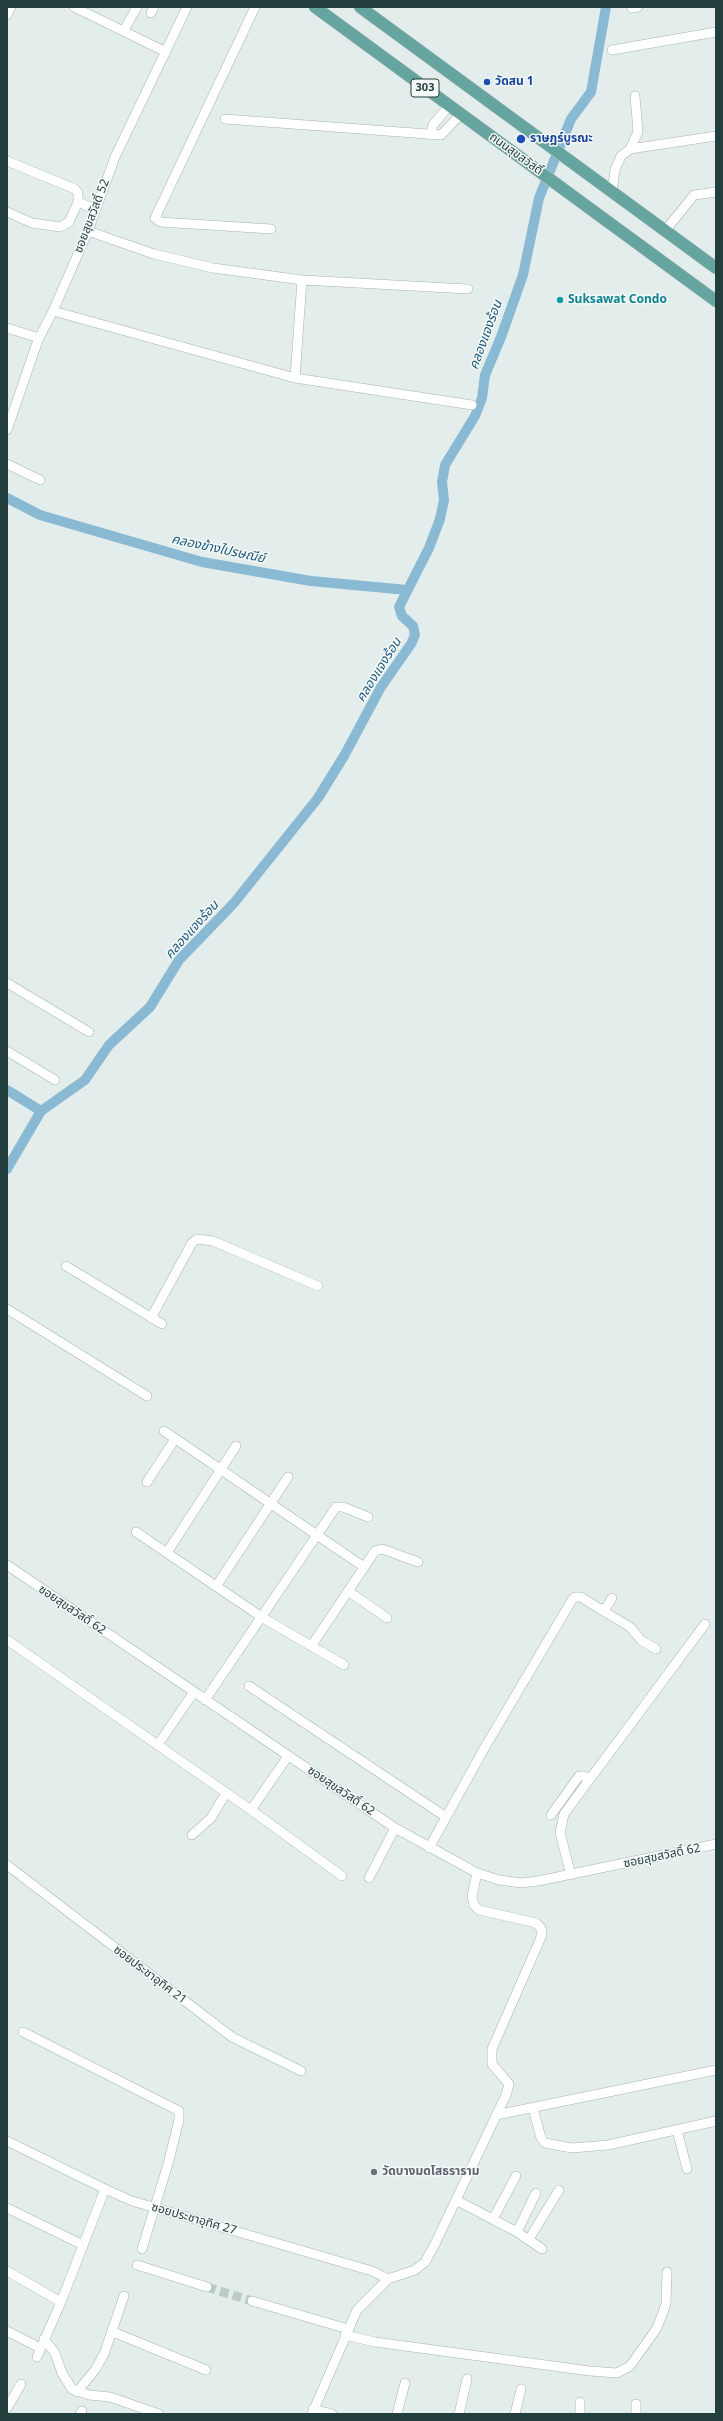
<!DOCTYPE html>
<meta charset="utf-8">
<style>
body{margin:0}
#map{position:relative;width:723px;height:2421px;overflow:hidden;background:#e3edeb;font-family:"Noto Sans",sans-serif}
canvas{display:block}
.frame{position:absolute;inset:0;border:8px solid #223f3d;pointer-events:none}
</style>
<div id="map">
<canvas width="723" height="2421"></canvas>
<div class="frame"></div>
</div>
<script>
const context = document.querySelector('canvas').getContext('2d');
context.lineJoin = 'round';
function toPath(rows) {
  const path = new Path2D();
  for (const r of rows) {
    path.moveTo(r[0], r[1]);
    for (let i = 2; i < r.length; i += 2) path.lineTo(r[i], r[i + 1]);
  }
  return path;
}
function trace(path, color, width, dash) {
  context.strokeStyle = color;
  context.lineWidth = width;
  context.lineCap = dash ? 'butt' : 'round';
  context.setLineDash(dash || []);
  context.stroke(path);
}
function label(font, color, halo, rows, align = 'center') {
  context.font = font + ' "Noto Sans","Noto Sans Thai",sans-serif';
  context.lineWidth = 3;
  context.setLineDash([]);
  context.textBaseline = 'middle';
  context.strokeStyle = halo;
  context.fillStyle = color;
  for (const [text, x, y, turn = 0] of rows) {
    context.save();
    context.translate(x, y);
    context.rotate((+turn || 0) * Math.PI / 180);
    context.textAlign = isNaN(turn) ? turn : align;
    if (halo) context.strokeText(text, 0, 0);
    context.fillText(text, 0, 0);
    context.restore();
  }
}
trace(toPath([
 [7,498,40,515,202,562,311,581,407,590],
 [7,1090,41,1111],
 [7,1169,41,1111,85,1080,109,1045,150,1007,179,960,234,903,318,798,344,756,381,687,411,644,415,635,413,626,402,616,399,607,429,548,440,519,444,500,442,482,445,465,475,416,482,398,485,375,501,337,523,275,539,198,571,119,591,92,606,7]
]), '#8ab9d3', 10);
trace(toPath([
 [207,2287,252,2301]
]), '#bccac8', 9, [9, 4.5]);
const minor = toPath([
 [74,7,166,52],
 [255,7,155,218,160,222,271,229],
 [632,8,638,7],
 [151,13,154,7],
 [7,15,11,7],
 [124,30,137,7],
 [612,50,716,32],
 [225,119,441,135,461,114],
 [430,135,433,125,449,106],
 [630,149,716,136],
 [7,161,75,189,78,193,78,202],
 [612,192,615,170,621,156,630,149,638,132,635,96],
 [7,212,32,223,60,227,69,222,78,202,95,209],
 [88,231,154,254,213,268,302,280,468,289],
 [665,231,694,195,716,192],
 [53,311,295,378,472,405],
 [7,328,39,338],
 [295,378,302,280],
 [7,430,38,340,53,311,88,231,115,157,187,7],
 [7,464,40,480],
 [7,983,89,1032],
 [7,1051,55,1080],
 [66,1266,162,1324],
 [7,1309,147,1396],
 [151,1318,192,1243,197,1239,213,1241,318,1286],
 [164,1431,364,1567],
 [147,1482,175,1439],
 [136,1532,263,1618,344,1665],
 [168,1551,236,1446],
 [7,1565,395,1828,477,1873,499,1880,521,1883,538,1881,716,1844],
 [217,1585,288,1477],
 [348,1591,387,1618],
 [600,1609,630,1627,642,1641,656,1649],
 [7,1640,251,1810],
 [312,1645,375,1551,382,1549,418,1562],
 [249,1686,446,1817],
 [205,1700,336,1507,343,1507,368,1517],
 [161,1740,194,1692],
 [288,1756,251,1810,342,1876],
 [551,1815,579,1776,583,1776,590,1779],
 [192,1835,211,1818,226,1793],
 [429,1848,485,1747,572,1600,575,1597,581,1597,600,1609,606,1608,612,1598],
 [7,1865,232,2037,301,2071],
 [571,1875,560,1833,564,1814,705,1624],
 [369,1878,395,1828],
 [23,2032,179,2111,179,2120,168,2164,142,2249],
 [533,2108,541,2138,545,2143,572,2148,608,2145,716,2121],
 [496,2115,716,2070],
 [677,2130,687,2169],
 [7,2141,105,2189,132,2201,372,2271,388,2279],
 [456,2200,517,2232,542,2249],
 [7,2208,83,2245],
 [493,2219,516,2176],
 [517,2232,536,2193],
 [529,2239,559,2190],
 [137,2265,207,2287],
 [7,2271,61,2302],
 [388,2279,415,2270,425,2262,434,2246,506,2095,509,2084,492,2064,492,2049,542,1935,541,1928,536,1923,479,1910,474,1905,472,1896,477,1873],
 [252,2301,348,2329],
 [7,2331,40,2348],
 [113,2332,206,2370],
 [345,2335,375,2342,590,2371,617,2373,630,2366,657,2328,666,2304,667,2272],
 [44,2339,55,2353,62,2373,72,2389,89,2395,110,2397,159,2414],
 [37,2357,61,2302,105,2189],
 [77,2392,95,2370,104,2354,124,2296],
 [580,2402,580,2414],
 [7,2408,21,2384],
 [313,2409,332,2414],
 [80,2414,82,2411],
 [312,2414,357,2310,388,2279],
 [397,2414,405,2383],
 [459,2414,467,2379],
 [515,2414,521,2389],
 [636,2414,636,2404]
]);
const primary = toPath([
 [315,7,716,301],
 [360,7,716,268]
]);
trace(minor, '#a5b5b3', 10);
trace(primary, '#c1c9c9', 13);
trace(minor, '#fff', 9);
trace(primary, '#66a4a0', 12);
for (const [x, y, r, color] of [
 [487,82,4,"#1a4fb4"],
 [521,139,5,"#1a4fb4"],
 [560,300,4,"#0f9aa8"],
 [374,2172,4,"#6b7280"]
]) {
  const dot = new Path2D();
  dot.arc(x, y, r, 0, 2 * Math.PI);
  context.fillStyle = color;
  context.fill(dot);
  trace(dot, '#f4f9f8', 1.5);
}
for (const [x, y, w] of [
 [425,88,28]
]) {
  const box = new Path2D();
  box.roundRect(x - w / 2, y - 9, w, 18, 3);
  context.fillStyle = '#f4f9f8';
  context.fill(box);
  trace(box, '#223f3d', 1);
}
label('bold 11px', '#223f3d', null, [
 ["303",425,88]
]);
label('bold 12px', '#164399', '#f4f9f8', [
 ["วัดสน 1",495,82],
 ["ราษฎร์บูรณะ",530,139]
], 'left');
label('12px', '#223f3d', '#f4f9f8', [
 ["ถนนสุขสวัสดิ์",516,154,36],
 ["ซอยสุขสวัสดิ์ 52",92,216,-69],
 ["ซอยสุขสวัสดิ์ 62",72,1610,34],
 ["ซอยสุขสวัสดิ์ 62",341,1791,34],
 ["ซอยสุขสวัสดิ์ 62",662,1856,-12],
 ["ซอยประชาอุทิศ 21",150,1975,37],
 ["ซอยประชาอุทิศ 27",194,2219,16]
]);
label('bold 12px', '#0d838f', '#f4f9f8', [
 ["Suksawat Condo",568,300]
], 'left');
label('bold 12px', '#5b616d', '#f4f9f8', [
 ["วัดบางมดโสธราราม",382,2172]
], 'left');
label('italic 13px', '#1a587d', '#f4f9f8', [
 ["คลองแจงร้อน",486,335,-70],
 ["คลองข้างไปรษณีย์",218,549,12],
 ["คลองแจงร้อน",379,670,-58],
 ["คลองแจงร้อน",192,930,-48]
]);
</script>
